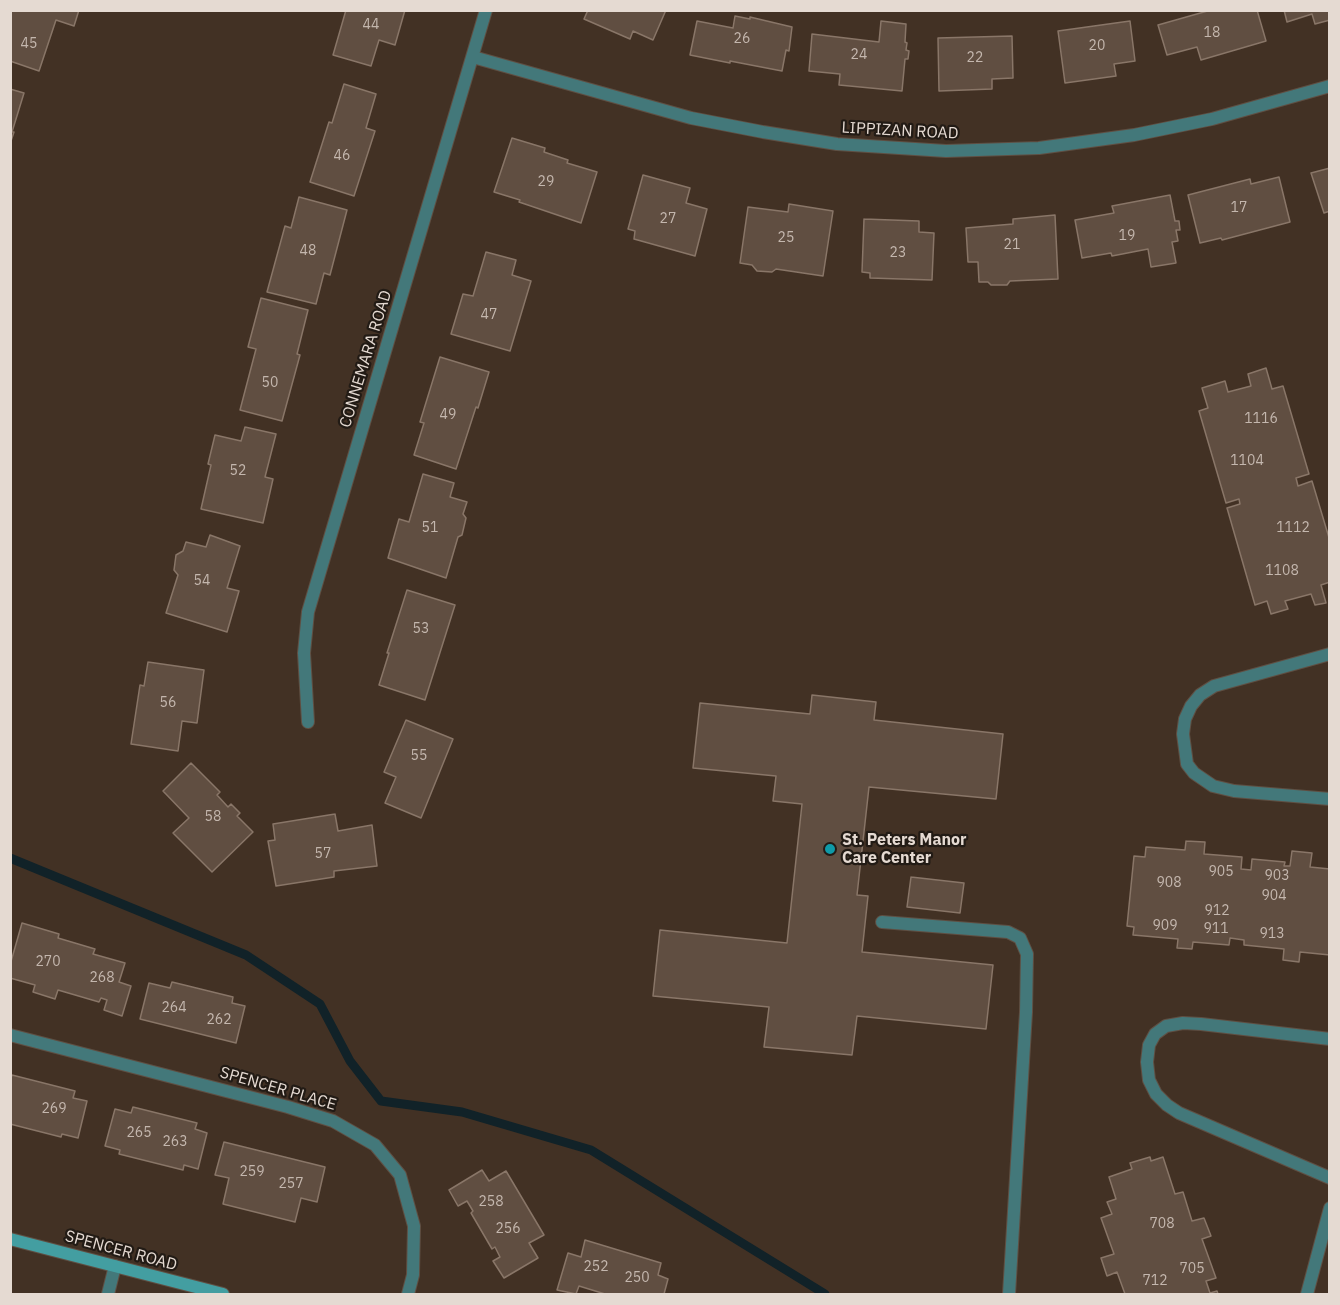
<!DOCTYPE html>
<style>
body{margin:0}
#map{position:relative;width:1340px;height:1305px;overflow:hidden;background:#423124;font-family:"IBM Plex Sans",sans-serif}
canvas{display:block}
.frame{position:absolute;inset:0;border:12px solid #e5dad2;pointer-events:none}
</style>
<div id="map">
<canvas width="1340" height="1305"></canvas>
<div class="frame"></div>
</div>
<script>
const context = document.querySelector('canvas').getContext('2d');
context.lineJoin = 'round';
function toPath(rows) {
  const path = new Path2D();
  for (const r of rows) {
    path.moveTo(r[0], r[1]);
    for (let i = 2; i < r.length; i += 2) path.lineTo(r[i], r[i + 1]);
  }
  return path;
}
function trace(path, color, width, dash) {
  context.strokeStyle = color;
  context.lineWidth = width;
  context.lineCap = dash ? 'butt' : 'round';
  context.setLineDash(dash || []);
  context.stroke(path);
}
function fill(path, color) {
  context.fillStyle = color;
  context.fill(path, 'evenodd');
}
function label(font, color, halo, rows, align = 'center') {
  context.font = font + ' "IBM Plex Sans",sans-serif';
  context.lineWidth = 4.5;
  context.setLineDash([]);
  context.textBaseline = 'middle';
  context.strokeStyle = halo;
  context.fillStyle = color;
  for (const [text, x, y, turn = 0] of rows) {
    context.save();
    context.translate(x, y);
    context.rotate((+turn || 0) * Math.PI / 180);
    context.textAlign = isNaN(turn) ? turn : align;
    if (halo) context.strokeText(text, 0, 0);
    context.fillText(text, 0, 0);
    context.restore();
  }
}
trace(toPath([
 [10,858,246,955,320,1004,350,1061,381,1101,462,1112,591,1150,825,1294]
]), '#112228', 9);
const building = toPath([
 [10,10,79,10,74,26,56,20,39,71,10,61,10,10],
 [346,10,405,10,395,45,379,40,371,66,333,55,346,10],
 [588,10,666,10,653,40,633,31,630,39,584,19,588,10],
 [1211,10,1257,10,1266,41,1201,60,1197,47,1167,55,1158,25,1211,10],
 [1284,10,1330,10,1330,20,1315,24,1312,14,1287,22,1284,10],
 [735,16,750,19,750,17,792,27,789,51,786,50,782,71,730,61,730,63,690,55,697,21,733,28,735,16],
 [881,21,906,24,905,42,907,43,906,50,909,51,908,59,905,59,902,91,839,85,840,74,809,71,812,34,879,42,881,21],
 [1130,21,1135,61,1114,64,1116,76,1065,83,1058,31,1130,21],
 [1012,36,1013,78,992,79,992,89,939,91,938,38,1012,36],
 [344,84,376,94,366,128,375,131,354,196,310,182,329,122,332,123,344,84],
 [10,89,24,93,12,132,14,132,10,144,10,89],
 [512,138,545,148,544,152,568,160,567,163,597,172,581,223,519,202,520,200,494,192,512,138],
 [1330,168,1330,211,1324,213,1311,173,1330,168],
 [643,175,690,188,686,203,707,209,695,256,634,239,635,231,628,229,643,175],
 [1279,177,1290,222,1222,240,1221,238,1200,243,1188,195,1250,179,1251,184,1279,177],
 [1170,195,1175,221,1179,221,1180,230,1176,230,1178,241,1172,242,1176,263,1151,267,1148,249,1112,256,1111,253,1082,258,1075,220,1114,213,1112,206,1170,195],
 [299,197,347,210,330,275,324,273,316,304,267,292,285,226,291,228,299,197],
 [789,204,833,211,823,276,776,269,772,272,757,271,752,265,740,263,748,207,788,212,789,204],
 [1055,215,1058,279,1010,281,1007,285,991,285,988,282,979,282,978,262,968,262,966,228,1013,224,1013,219,1055,215],
 [864,219,919,221,919,232,934,233,932,280,870,278,870,273,862,272,864,219],
 [486,252,516,260,512,275,531,281,510,351,451,334,463,294,473,296,486,252],
 [261,298,308,310,297,354,300,355,282,421,240,410,256,349,248,347,261,298],
 [440,357,489,372,478,408,476,407,456,469,414,455,424,423,420,422,440,357],
 [1266,368,1272,389,1283,386,1309,474,1296,478,1298,486,1312,481,1330,541,1330,582,1321,585,1326,603,1315,605,1311,594,1285,601,1288,609,1271,614,1267,601,1255,605,1227,508,1240,504,1239,499,1226,503,1199,411,1208,408,1202,388,1225,381,1228,392,1251,386,1248,374,1266,368],
 [245,427,276,434,265,477,273,479,263,523,201,509,211,465,208,464,215,435,241,441,245,427],
 [423,474,454,483,450,497,467,502,463,514,466,518,462,535,458,537,446,578,388,558,399,519,409,522,423,474],
 [210,535,240,546,227,588,239,591,227,632,166,613,178,575,174,570,176,555,183,551,186,542,206,547,210,535],
 [407,590,455,605,425,700,379,685,389,653,387,653,407,590],
 [148,662,204,670,197,723,182,721,178,751,131,744,140,685,144,686,148,662],
 [812,695,876,702,874,720,1003,734,996,799,869,787,857,895,868,896,862,952,993,965,986,1029,857,1016,852,1055,764,1047,769,1007,653,996,660,930,787,943,802,804,773,801,776,776,693,768,700,703,810,714,812,695],
 [406,720,453,739,421,818,385,803,396,777,384,772,406,720],
 [191,763,220,792,217,795,228,807,231,804,240,813,237,816,253,832,212,872,173,833,189,818,163,791,191,763],
 [335,814,338,831,372,825,377,866,334,871,334,877,276,886,268,841,275,840,273,824,335,814],
 [1186,841,1205,842,1204,854,1242,857,1241,869,1251,870,1252,859,1285,862,1284,866,1290,866,1292,851,1312,853,1310,867,1330,869,1330,955,1300,952,1299,962,1283,960,1284,949,1244,945,1244,940,1230,938,1229,945,1193,942,1192,949,1177,948,1178,939,1133,935,1134,927,1127,926,1134,856,1145,857,1146,847,1185,850,1186,841],
 [911,877,964,883,960,913,907,907,911,877],
 [22,923,59,934,58,938,95,949,93,954,125,963,119,982,131,986,122,1016,104,1010,107,1000,101,998,99,1002,58,990,55,999,33,992,35,985,10,978,10,965,22,923],
 [172,982,233,997,232,1003,245,1006,236,1043,140,1019,149,983,170,988,172,982],
 [12,1075,75,1091,73,1098,87,1101,78,1138,62,1134,61,1137,10,1124,10,1081,12,1075],
 [133,1107,197,1123,195,1129,207,1133,198,1169,184,1165,183,1170,119,1154,120,1150,105,1146,115,1109,131,1113,133,1107],
 [224,1142,325,1167,317,1202,301,1198,295,1222,223,1204,229,1178,215,1175,224,1142],
 [1150,1157,1151,1161,1163,1157,1175,1194,1183,1192,1192,1221,1204,1218,1211,1236,1202,1239,1216,1278,1206,1281,1210,1293,1217,1291,1218,1294,1125,1294,1117,1272,1107,1276,1101,1258,1114,1254,1101,1218,1112,1214,1107,1202,1116,1199,1109,1177,1132,1169,1130,1163,1150,1157],
 [482,1170,489,1181,506,1171,544,1235,529,1243,538,1258,504,1278,493,1261,500,1257,495,1247,492,1249,471,1213,473,1211,467,1201,458,1206,449,1190,482,1170],
 [585,1240,661,1263,658,1275,668,1279,664,1294,605,1294,579,1286,576,1294,557,1290,568,1253,581,1257,585,1240]
]);
fill(building, '#604e41');
trace(building, '#897668', 1.5);
const service = toPath([
 [882,922,1008,932,1020,938,1027,954,1026,1012,1009,1294]
]);
const minor = toPath([
 [473,57,691,118,763,132,837,144,946,151,1039,148,1134,135,1212,119,1330,86],
 [1330,654,1214,686,1200,695,1191,706,1185,719,1183,734,1187,764,1194,773,1213,786,1234,791,1330,799],
 [308,722,304,653,308,612,486,10],
 [10,1035,288,1107,333,1121,375,1145,400,1175,414,1226,413,1275,408,1294],
 [1330,1039,1201,1024,1183,1023,1166,1026,1155,1034,1149,1045,1147,1062,1149,1080,1156,1094,1167,1105,1179,1113,1330,1178],
 [108,1294,115,1266],
 [1307,1294,1330,1208]
]);
const secondary = toPath([
 [10,1239,223,1294]
]);
trace(service, '#5f4f43', 14);
trace(minor, '#5f4f43', 14);
trace(secondary, '#5f4f43', 14);
trace(service, '#43787a', 12);
trace(minor, '#43787a', 12);
trace(secondary, '#439ea1', 12);
for (const [x, y, r, color] of [
 [830,849,6,"#0f9aa8"]
]) {
  const dot = new Path2D();
  dot.arc(x, y, r, 0, 2 * Math.PI);
  context.fillStyle = color;
  context.fill(dot);
  trace(dot, '#221b15', 2);
}
label('14px', '#c4b7ae', null, [
 ["44",371,25],
 ["18",1212,33],
 ["26",742,39],
 ["45",29,44],
 ["20",1097,46],
 ["24",859,55],
 ["22",975,58],
 ["46",342,156],
 ["29",546,182],
 ["17",1239,208],
 ["27",668,219],
 ["19",1127,236],
 ["25",786,238],
 ["21",1012,245],
 ["48",308,251],
 ["23",898,253],
 ["47",489,315],
 ["50",270,383],
 ["49",448,415],
 ["1116",1261,419],
 ["1104",1247,461],
 ["52",238,471],
 ["51",430,528],
 ["1112",1293,528],
 ["1108",1282,571],
 ["54",202,581],
 ["53",421,629],
 ["56",168,703],
 ["55",419,756],
 ["58",213,817],
 ["57",323,854],
 ["905",1221,872],
 ["903",1277,876],
 ["908",1169,883],
 ["904",1274,896],
 ["912",1217,911],
 ["909",1165,926],
 ["911",1216,929],
 ["913",1272,934],
 ["270",48,962],
 ["268",102,978],
 ["264",174,1008],
 ["262",219,1020],
 ["269",54,1109],
 ["265",139,1133],
 ["263",175,1142],
 ["259",252,1172],
 ["257",291,1184],
 ["258",491,1202],
 ["708",1162,1224],
 ["256",508,1229],
 ["252",596,1267],
 ["705",1192,1269],
 ["250",637,1278],
 ["712",1155,1281]
]);
label('16px', '#e5dad2', '#221b15', [
 ["LIPPIZAN ROAD",900,131,3],
 ["CONNEMARA ROAD",366,359,-73],
 ["SPENCER PLACE",278,1089,16],
 ["SPENCER ROAD",121,1251,15]
]);
label('bold 16px', '#e5dad2', '#221b15', [
 ["St. Peters Manor",842,840],
 ["Care Center",842,858]
], 'left');
</script>
